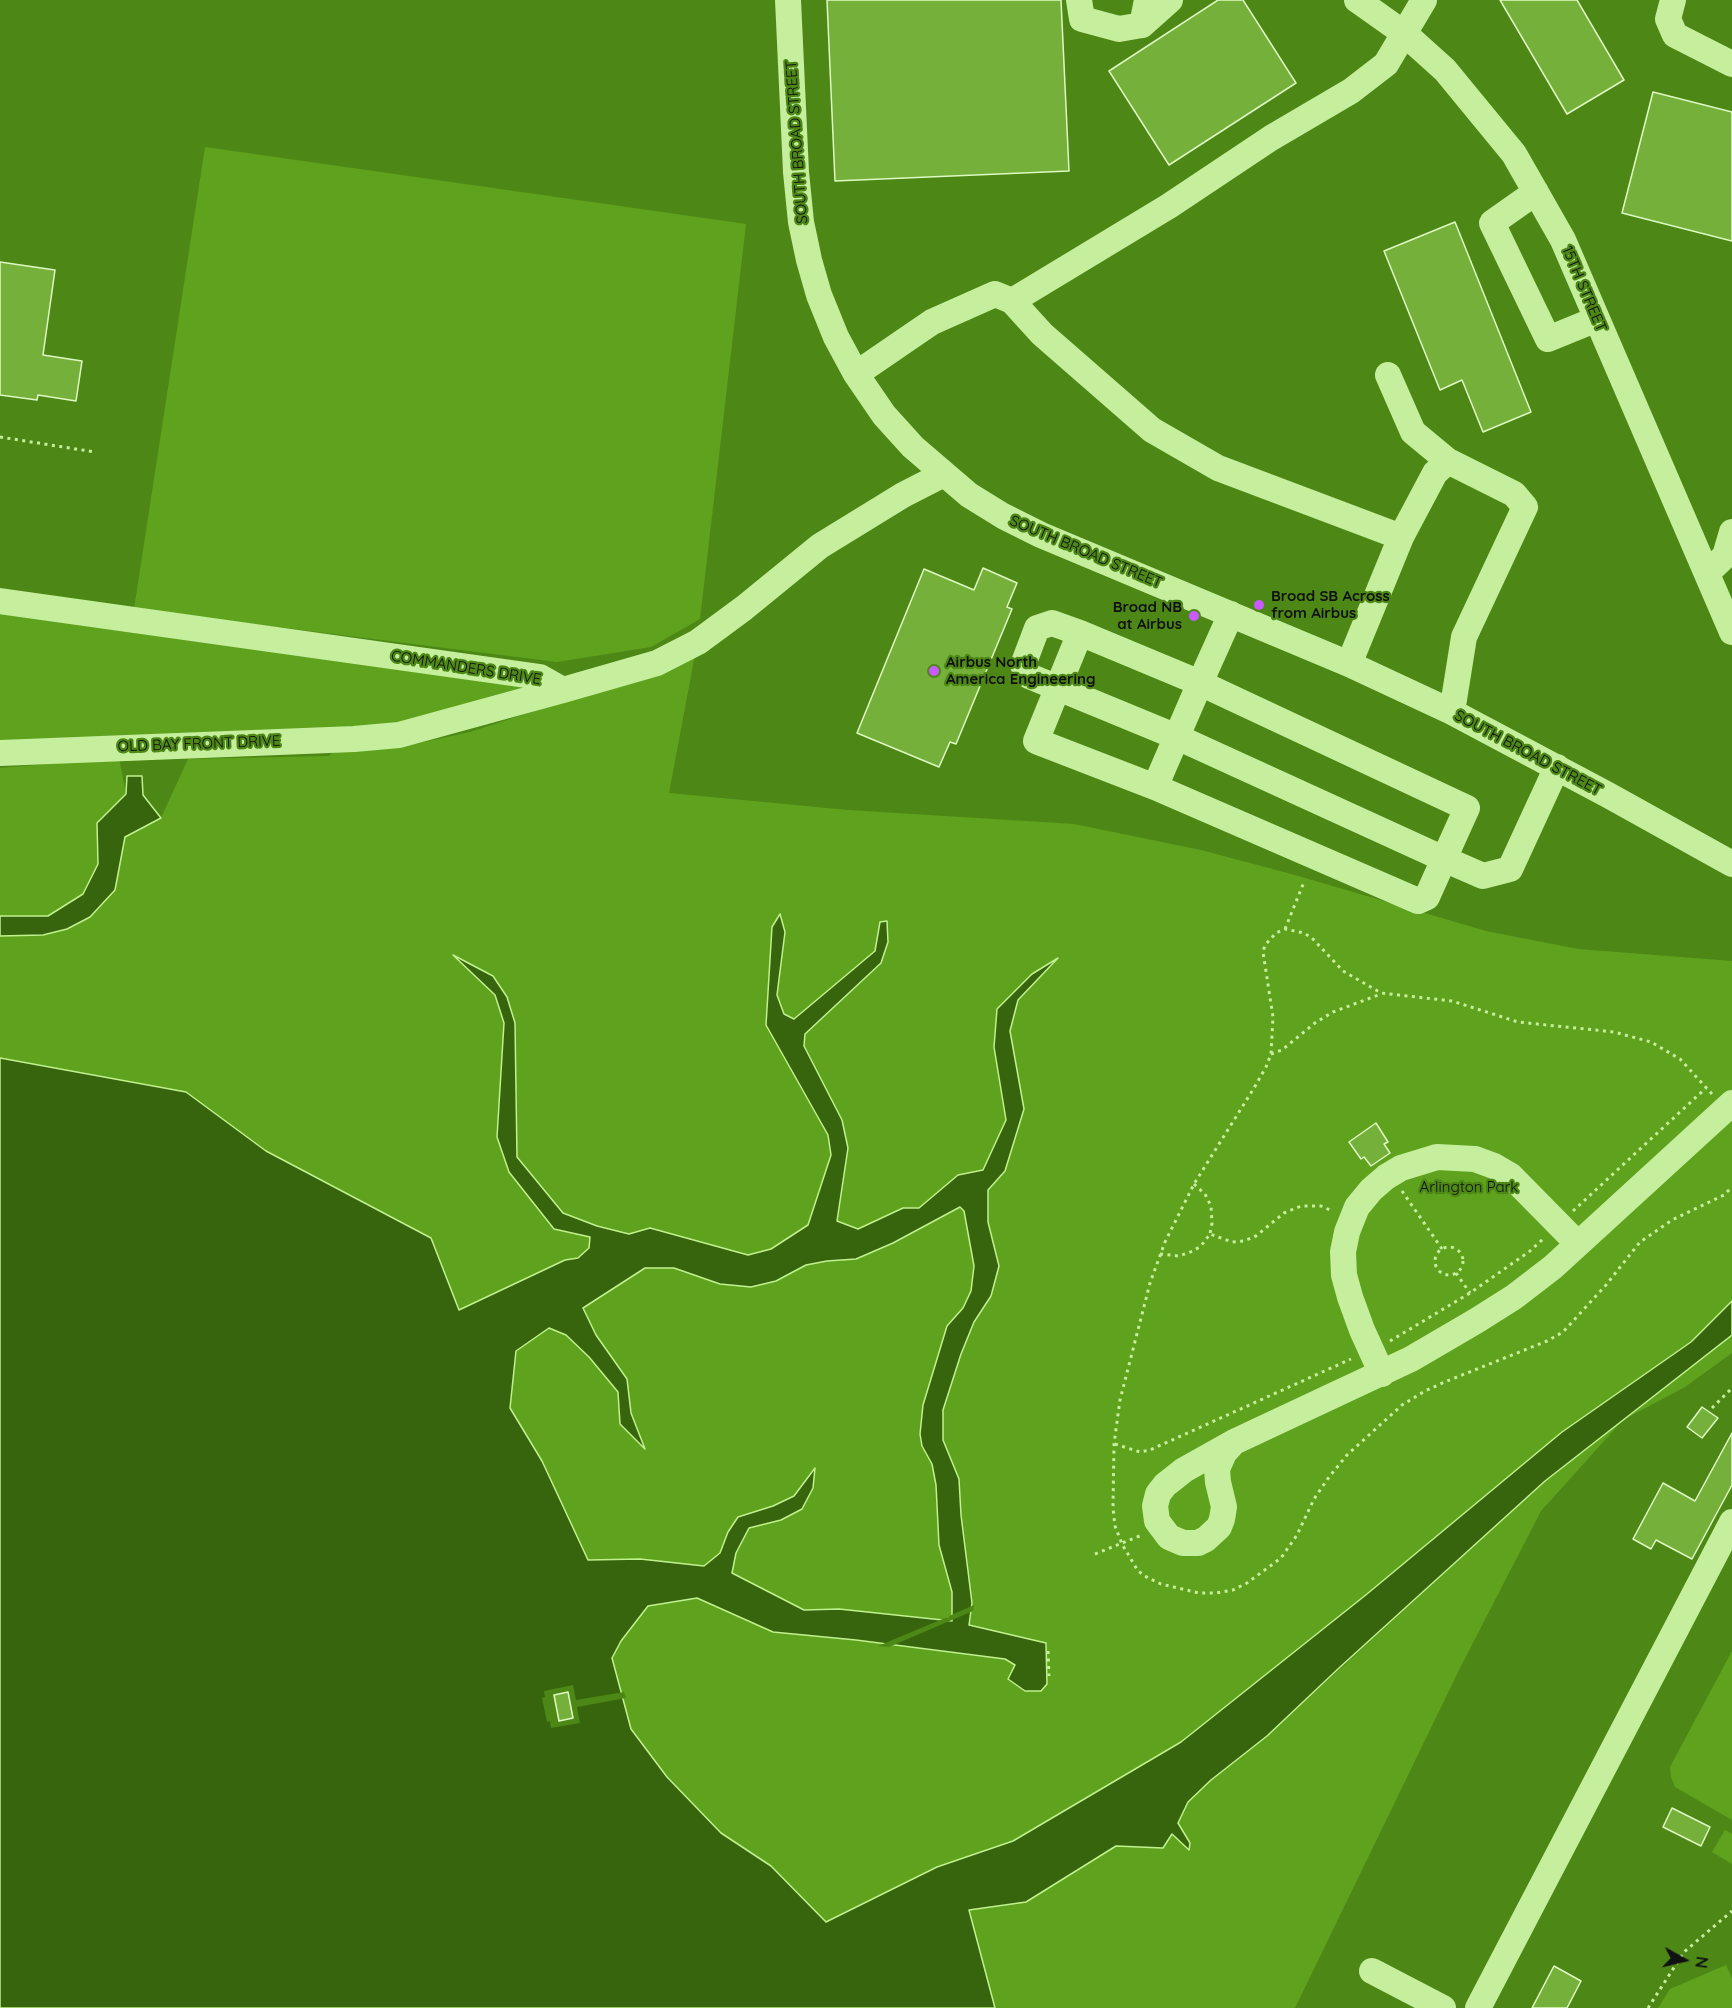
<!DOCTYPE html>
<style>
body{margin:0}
#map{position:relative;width:1732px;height:2008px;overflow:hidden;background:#4d8816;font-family:Quicksand,sans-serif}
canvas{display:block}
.north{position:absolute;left:1654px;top:1930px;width:60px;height:60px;-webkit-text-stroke:4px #4d8816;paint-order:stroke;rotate:98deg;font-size:16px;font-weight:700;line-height:24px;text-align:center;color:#111}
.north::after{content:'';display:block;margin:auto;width:21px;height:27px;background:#111;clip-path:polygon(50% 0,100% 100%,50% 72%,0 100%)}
</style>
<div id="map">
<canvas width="1732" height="2008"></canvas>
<div class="north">N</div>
</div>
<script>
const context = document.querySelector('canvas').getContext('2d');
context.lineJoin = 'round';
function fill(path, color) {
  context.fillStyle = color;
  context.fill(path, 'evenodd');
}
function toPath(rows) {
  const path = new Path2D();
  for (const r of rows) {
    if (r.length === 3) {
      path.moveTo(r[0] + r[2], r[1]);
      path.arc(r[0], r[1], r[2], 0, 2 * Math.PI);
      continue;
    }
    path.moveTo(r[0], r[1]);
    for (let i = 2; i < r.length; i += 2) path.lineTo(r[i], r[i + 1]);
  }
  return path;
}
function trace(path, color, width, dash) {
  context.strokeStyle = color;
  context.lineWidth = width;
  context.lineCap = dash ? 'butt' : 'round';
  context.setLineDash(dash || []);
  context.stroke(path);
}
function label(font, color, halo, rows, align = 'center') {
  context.font = font + ' Quicksand,sans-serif';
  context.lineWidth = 4.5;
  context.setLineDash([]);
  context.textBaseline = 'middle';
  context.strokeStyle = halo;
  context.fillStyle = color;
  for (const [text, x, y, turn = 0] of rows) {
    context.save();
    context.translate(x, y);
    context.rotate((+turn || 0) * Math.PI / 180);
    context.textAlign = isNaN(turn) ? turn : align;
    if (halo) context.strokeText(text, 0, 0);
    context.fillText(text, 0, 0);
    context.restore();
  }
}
fill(toPath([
 [205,147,746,224,700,619,651,647,557,662,134,609],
 [0,609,527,682,526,689,399,726,0,746],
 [695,654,669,793,848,810,1074,824,1201,850,1295,875,1486,931,1578,949,1732,961,1732,1301,1691,1342,1562,1432,1367,1594,1181,1742,1013,1841,937,1867,969,1910,1026,1902,1116,1846,1172,1834,1179,1840,1190,1843,1178,1823,1188,1802,1211,1780,1267,1736,1545,1481,1571,1448,1710,1353,1732,1335,1732,1353,1685,1387,1623,1420,1541,1511,1460,1668,1295,2008,353,2008,0,1349,0,936,43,935,67,929,115,890,125,837,161,818,188,759,329,756,334,750,415,744,470,732,590,693],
 [779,914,785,932,777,995,784,1014,794,1019,875,951,880,922,887,921,881,963,805,1034,804,1046,842,1120,848,1148,837,1221,858,1229,903,1208,919,1208,958,1175,983,1170,1006,1120,994,1047,997,1009,1032,974,1055,960,1018,999,1010,1031,1024,1109,1005,1171,987,1190,988,1222,999,1266,991,1296,974,1322,961,1354,943,1410,943,1440,959,1479,961,1515,971,1603,968,1625,1046,1643,1047,1684,1005,1659,856,1640,773,1632,697,1598,648,1606,621,1641,612,1657,640,1559,704,1566,720,1553,728,1532,738,1517,773,1506,794,1496,815,1469,813,1488,781,1520,749,1528,736,1553,732,1573,804,1610,840,1609,952,1621,952,1592,939,1545,936,1485,932,1464,922,1447,923,1405,947,1326,963,1308,971,1291,974,1266,964,1211,960,1207,893,1243,856,1259,827,1261,806,1265,776,1281,750,1287,720,1284,674,1268,645,1268,582,1309,596,1335,626,1379,631,1413,644,1447,620,1424,618,1392,589,1357,566,1335,549,1328,516,1351,459,1310,565,1260,578,1258,589,1248,590,1236,509,1172,497,1137,504,1023,495,995,456,956,507,997,516,1086,517,1157,563,1213,597,1226,629,1234,650,1228,748,1255,771,1249,808,1225,831,1155,828,1135,766,1025,772,927],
 [119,758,126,794,97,823,98,864,83,895,48,916,0,916,0,768],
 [1732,1651,1732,1820,1675,1787,1671,1777,1670,1767],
 [1725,1830,1732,1834,1732,1864,1712,1852],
 [1726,1965,1732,1978,1732,2008,1658,2008,1670,1989]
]), '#5fa21e');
const water = toPath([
 [127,776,142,776,143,795,161,818,125,837,115,890,90,917,67,929,43,935,0,936,0,916,48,916,83,894,98,864,97,823,126,794,127,776],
 [780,914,785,932,777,995,784,1014,794,1019,875,951,880,922,887,921,888,942,881,963,805,1034,804,1046,842,1120,848,1148,837,1221,858,1229,903,1208,919,1208,958,1175,983,1170,1006,1120,994,1047,997,1009,1032,974,1058,958,1018,1000,1010,1031,1024,1109,1005,1171,988,1190,988,1222,999,1266,991,1296,974,1322,961,1354,943,1410,943,1440,959,1479,961,1515,972,1603,969,1625,1046,1643,1047,1684,1041,1691,1025,1691,1008,1679,1015,1665,1005,1659,856,1640,773,1632,697,1598,648,1606,621,1641,612,1658,631,1729,667,1777,721,1833,771,1866,826,1922,937,1867,1013,1841,1181,1742,1367,1594,1562,1432,1691,1342,1732,1301,1732,1335,1545,1481,1339,1668,1267,1736,1211,1780,1188,1802,1178,1823,1190,1843,1189,1850,1172,1834,1163,1848,1116,1846,1026,1902,969,1910,995,2008,0,2008,0,1058,186,1092,266,1151,431,1238,459,1310,565,1260,578,1258,589,1248,590,1237,554,1229,509,1172,497,1137,504,1023,495,995,453,955,493,976,507,997,515,1023,517,1157,563,1213,597,1226,629,1234,650,1228,748,1255,771,1249,808,1225,831,1155,828,1135,766,1025,772,927,780,914],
 [960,1207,964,1211,974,1266,971,1291,963,1308,947,1326,923,1405,920,1434,922,1446,932,1464,936,1485,939,1545,952,1592,952,1621,839,1609,804,1610,732,1573,736,1553,749,1528,781,1520,802,1509,813,1488,815,1468,794,1496,773,1506,738,1517,728,1532,720,1553,704,1566,640,1559,588,1560,542,1461,510,1408,516,1351,549,1328,566,1335,589,1357,618,1392,620,1424,645,1449,631,1413,627,1379,596,1335,583,1308,645,1268,674,1268,720,1284,751,1287,776,1281,806,1265,827,1261,856,1259,893,1243,960,1207]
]);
fill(water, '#37650e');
trace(water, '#c1f18f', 1.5);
fill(toPath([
 [974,1605,973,1611,889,1647,878,1646,945,1618,949,1618,949,1616],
 [573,1685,576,1700,624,1692,626,1698,577,1707,580,1723,551,1728,550,1721,547,1722,542,1698,545,1697,544,1691]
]), '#4d8816');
const building = toPath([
 [827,0,1061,0,1069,171,835,181,827,0],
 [1218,0,1243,0,1296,83,1169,165,1109,71,1218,0],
 [1500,0,1577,0,1624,80,1567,114,1500,0],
 [1653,92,1732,112,1732,241,1622,213,1653,92],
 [1455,222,1531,412,1483,432,1462,380,1440,390,1384,251,1455,222],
 [0,262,55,270,43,355,82,361,76,401,38,395,37,400,0,395,0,262],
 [983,568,1017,583,1007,607,1012,609,956,744,950,742,939,767,857,733,924,569,974,590,983,568],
 [1376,1123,1388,1142,1384,1144,1390,1153,1371,1166,1364,1157,1361,1159,1349,1142,1376,1123],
 [1702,1407,1718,1418,1702,1438,1687,1427,1702,1407],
 [1732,1433,1732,1485,1692,1559,1656,1540,1651,1549,1633,1539,1663,1483,1695,1501,1732,1433],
 [568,1692,573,1718,559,1721,554,1695,568,1692],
 [1672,1808,1710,1827,1701,1846,1663,1827,1672,1808],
 [1554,1966,1581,1981,1567,2008,1532,2008,1554,1966]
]);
fill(building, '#74b03a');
trace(building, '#defac2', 1.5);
trace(toPath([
 [0,437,95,452],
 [1285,929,1304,882],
 [1271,1054,1282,1050,1315,1023,1333,1012,1381,994],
 [1712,1094,1680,1059,1651,1042,1614,1032,1518,1022,1452,1001,1381,993,1343,971,1312,938,1304,933,1285,929,1276,933,1265,945,1263,952,1273,1017,1271,1054,1266,1067,1254,1088,1194,1184,1165,1242,1150,1283,1120,1400,1114,1444,1113,1508,1115,1526,1122,1544,1138,1571,1148,1578,1161,1584,1199,1593,1216,1593,1233,1590,1247,1583,1281,1558,1297,1535,1314,1499,1329,1477,1347,1455,1402,1405,1425,1391,1447,1381,1547,1341,1563,1332,1606,1285,1640,1242,1672,1220,1724,1195,1732,1187],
 [1194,1184,1205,1194,1211,1206,1212,1223,1210,1234],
 [1402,1191,1442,1249],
 [1573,1211,1706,1088],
 [1449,1261,14],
 [1160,1254,1179,1256,1193,1251,1201,1246,1210,1234,1232,1242,1244,1241,1256,1236,1284,1213,1301,1206,1321,1206,1332,1211],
 [1456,1273,1470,1293],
 [1390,1341,1470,1293,1530,1251,1544,1238],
 [1712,1408,1732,1388],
 [1115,1444,1140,1452,1150,1450,1351,1359],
 [1095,1554,1142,1535],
 [1048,1651,1049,1676],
 [1648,2008,1684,1952,1732,1911]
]), '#c5ee9d', 3, [3, 4.5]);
trace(toPath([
 [788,0,796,172,801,222,809,260,819,295,836,337,856,374,884,415,913,447,969,495,1003,516,1041,535,1349,664,1452,712,1608,795,1732,864],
 [1079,0,1082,19,1119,29,1142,25],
 [1147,0,1142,25,1170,0],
 [1357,0,1405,34,1445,70,1514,154,1563,240,1732,632],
 [1673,0,1668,19,1675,35,1732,64],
 [1536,192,1492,223,1548,339,1597,319],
 [1012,301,1169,206,1271,138,1351,91,1386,64,1424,0],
 [856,374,932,322,995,294,1012,301,1042,334,1152,430,1218,468,1401,537],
 [1388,375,1413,432,1448,461,1514,494,1525,507,1464,637,1452,712],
 [1707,573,1725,556,1732,532],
 [0,601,540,677,563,690,657,663,698,642,744,608,820,546,903,495,944,474],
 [1231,614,1200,683,1080,633,1036,741,1155,787,1200,683,1467,808,1444,859,1483,876,1510,869,1557,767],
 [1080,633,1052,623,1037,628,1023,665,1029,676,1177,737,1444,859,1427,897,1418,901,1155,787],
 [1349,664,1401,537,1435,473,1448,461],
 [0,753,354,739,399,735,563,690],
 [1382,1374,1362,1330,1350,1297,1344,1275,1343,1252,1347,1232,1357,1207,1371,1190,1386,1177,1401,1168,1437,1157,1475,1159,1494,1166,1511,1176,1578,1244],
 [1234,1442,1224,1453,1217,1469,1218,1482,1224,1507,1222,1519,1219,1527,1206,1539,1198,1543,1183,1543,1169,1537,1157,1521,1155,1506,1158,1494,1165,1485,1184,1470,1234,1442,1411,1359,1476,1321,1514,1297,1553,1267,1732,1103],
 [1372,1971,1443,2008],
 [1478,2008,1732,1522]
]), '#c5ee9d', 26);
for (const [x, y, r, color] of [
 [1259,605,6,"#c85aff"],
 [1194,616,6,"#c85aff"],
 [934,671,6,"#c85aff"]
]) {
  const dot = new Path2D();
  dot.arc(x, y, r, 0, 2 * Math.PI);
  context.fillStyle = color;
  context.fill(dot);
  trace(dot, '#4d8816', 2);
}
label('15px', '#111', '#4d8816', [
 ["SOUTH BROAD STREET",797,142,-94],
 ["15TH STREET",1584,289,67],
 ["SOUTH BROAD STREET",1086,552,23],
 ["COMMANDERS DRIVE",466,668,9],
 ["OLD BAY FRONT DRIVE",199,744,-2],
 ["SOUTH BROAD STREET",1528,753,28]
]);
label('bold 15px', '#111', '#4d8816', [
 ["Broad SB Across",1271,596],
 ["from Airbus",1271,613],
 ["Broad NB",1182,607,"right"],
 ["at Airbus",1182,624,"right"],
 ["Airbus North",946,662],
 ["America Engineering",946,679]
], 'left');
label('15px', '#111', '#4d8816', [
 ["Arlington Park",1469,1187]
]);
</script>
